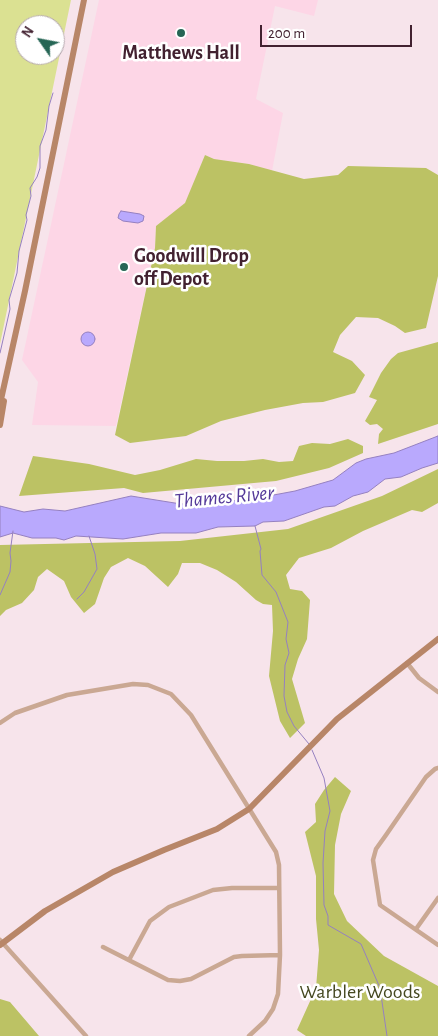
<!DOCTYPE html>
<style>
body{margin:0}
#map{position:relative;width:438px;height:1036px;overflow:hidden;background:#f7e4eb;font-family:"Alegreya Sans",sans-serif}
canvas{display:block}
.north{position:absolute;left:15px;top:15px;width:50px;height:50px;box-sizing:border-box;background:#fff;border:1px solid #b3a6ac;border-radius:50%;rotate:303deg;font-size:14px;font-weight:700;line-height:20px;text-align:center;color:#422130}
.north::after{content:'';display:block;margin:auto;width:18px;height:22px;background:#266655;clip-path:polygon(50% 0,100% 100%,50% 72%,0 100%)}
.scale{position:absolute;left:260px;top:25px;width:152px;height:22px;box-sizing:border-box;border:2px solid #422130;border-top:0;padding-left:6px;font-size:15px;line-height:18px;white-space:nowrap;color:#422130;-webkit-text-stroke:4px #fff;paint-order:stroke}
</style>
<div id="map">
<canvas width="438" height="1036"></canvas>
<div class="north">N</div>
<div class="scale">200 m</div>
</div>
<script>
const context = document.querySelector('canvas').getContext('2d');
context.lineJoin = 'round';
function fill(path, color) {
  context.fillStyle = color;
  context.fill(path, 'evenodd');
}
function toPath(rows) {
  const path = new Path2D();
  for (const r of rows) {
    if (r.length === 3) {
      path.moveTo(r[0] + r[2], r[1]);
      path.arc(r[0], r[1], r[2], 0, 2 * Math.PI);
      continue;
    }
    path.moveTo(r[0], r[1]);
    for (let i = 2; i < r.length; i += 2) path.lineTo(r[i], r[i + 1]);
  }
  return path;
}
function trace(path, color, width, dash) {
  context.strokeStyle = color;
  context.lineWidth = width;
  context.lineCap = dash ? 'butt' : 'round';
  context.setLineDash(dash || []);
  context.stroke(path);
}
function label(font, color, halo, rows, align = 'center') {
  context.font = font + ' "Alegreya Sans",sans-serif';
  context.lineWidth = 5;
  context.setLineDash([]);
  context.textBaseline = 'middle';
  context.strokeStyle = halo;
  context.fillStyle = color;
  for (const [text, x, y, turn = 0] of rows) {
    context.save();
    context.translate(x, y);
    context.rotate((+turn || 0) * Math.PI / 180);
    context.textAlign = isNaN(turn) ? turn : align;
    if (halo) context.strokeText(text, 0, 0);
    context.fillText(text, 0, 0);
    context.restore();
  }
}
fill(toPath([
 [99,0,318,0,314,16,275,6,256,99,283,113,272,171,249,164,214,159,205,155,185,204,156,226,155,248,116,426,32,425,38,382,22,360]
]), '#fdd6e6');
fill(toPath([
 [0,0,71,0,0,344],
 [25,25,55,25,55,55,25,55]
]), '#dbe192');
fill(toPath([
 [205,155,214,159,249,164,304,179,338,175,348,166,426,168,438,175,438,276,426,328,405,333,395,326,378,318,356,317,340,335,333,352,352,361,365,375,355,393,323,402,303,403,265,410,221,421,186,436,130,443,115,435,155,248,156,226,185,203],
 [438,342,438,424,378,444,379,434,383,429,377,424,370,425,365,421,377,400,369,397,381,373,391,359,398,353],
 [348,439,363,446,363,453,329,468,276,481,143,493,124,488,19,496,33,456,89,464,135,475,160,470,196,459,217,461,244,461,263,459,279,462,293,461,299,446,312,443,330,444],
 [438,469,438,503,422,512,412,510,363,531,331,548,299,558,286,575,290,589,302,591,310,600,307,639,298,659,292,679,305,723,290,738,280,721,269,676,273,631,272,605,263,604,256,600,236,582,217,570,200,563,182,563,178,574,168,587,145,566,128,558,111,567,104,578,95,604,84,613,71,597,64,581,47,569,38,577,34,590,22,603,6,610,0,616,0,545,180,541,288,529,382,496],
 [335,777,351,791,341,814,335,845,334,894,347,921,384,956,438,986,438,1036,306,1036,297,1030,316,988,319,950,316,919,316,876,305,832,316,822,315,804,324,790],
 [0,999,10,1002,39,1036,0,1036]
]), '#bcc264');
const water = toPath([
 [121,211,140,214,144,216,143,221,138,223,123,221,118,218,119,214,121,211],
 [88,339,7],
 [438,436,438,463,422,468,401,477,385,479,368,492,353,496,335,506,324,507,284,521,263,522,255,526,218,527,196,533,161,533,123,539,76,536,64,540,56,538,32,538,13,533,0,537,0,506,24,512,43,509,65,511,131,496,181,504,247,500,295,491,333,480,356,463,366,459,394,453,438,436]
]);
fill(water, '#b9a9fd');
trace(water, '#9580c0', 1);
trace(toPath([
 [0,353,10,309,9,300,17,273,19,251,27,220,26,215,31,196,30,188,37,177,40,168,40,146,46,130,49,106,53,93],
 [255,526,261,549,260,551,262,575,276,592,288,622,286,639,289,653,285,665,284,696,287,712,294,726,309,744],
 [0,595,10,572,11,561,10,553,13,531],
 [77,599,84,592,97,569,95,554,89,536],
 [312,750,324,778,330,811,325,831,323,863,324,905,328,916,328,925,361,944,380,988,387,1036]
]), '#9580c0', 1);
trace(toPath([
 [407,663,419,678,438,692],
 [0,723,15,713,67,695,133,684,148,685,171,694,191,715,276,852,279,865,280,955,278,994,273,1009,265,1021,249,1036],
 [438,768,435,769,426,777,386,835,376,849,373,860,380,905,438,945],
 [416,929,438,898],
 [0,940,86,1036],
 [103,947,168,980,180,981,191,979,234,957,242,956,280,955],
 [129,960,150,921,169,907,213,890,232,888,279,888]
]), '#caa893', 4.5);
trace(toPath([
 [0,404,25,291,84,0],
 [0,425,4,401],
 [0,945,45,911,113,872,164,850,217,829,249,809,337,719,438,639]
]), '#b88668', 6);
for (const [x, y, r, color] of [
 [181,33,5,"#266655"],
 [124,267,5,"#266655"]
]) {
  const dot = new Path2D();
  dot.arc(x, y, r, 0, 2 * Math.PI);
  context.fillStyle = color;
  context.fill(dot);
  trace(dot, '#fff', 2);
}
label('bold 20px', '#422130', '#fff', [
 ["Matthews Hall",181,53],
 ["Goodwill Drop",134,256,"left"],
 ["off Depot",134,279,"left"]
]);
label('20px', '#454820', '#fff', [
 ["Warbler Woods",360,992]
]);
label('italic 21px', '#543999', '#fff', [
 ["Thames River",224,497,-5]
]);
</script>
